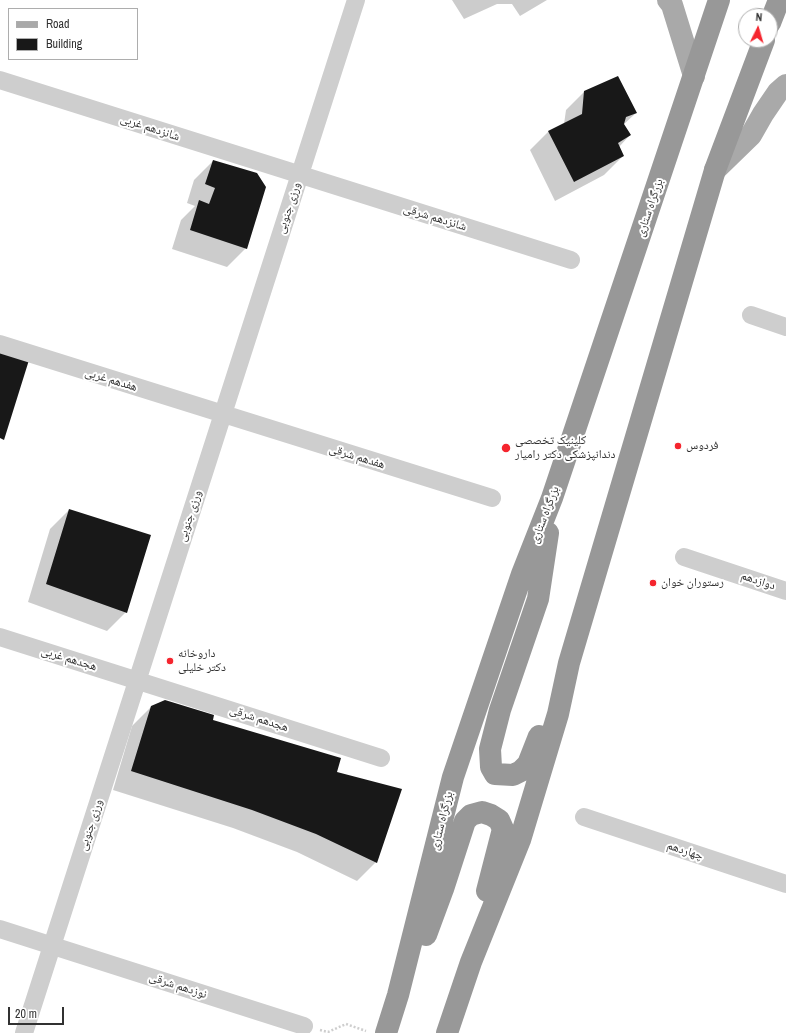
<!DOCTYPE html>
<meta charset="utf-8">
<style>
body{margin:0}
#map{position:relative;width:786px;height:1033px;overflow:hidden;background:#fff;font-family:"Archivo Narrow",sans-serif}
canvas{display:block}
.legend{position:absolute;left:8px;top:8px;width:130px;height:52px;box-sizing:border-box;background:#fff;border:1px solid #adadad;margin:0;padding:5px 7px;list-style:none;font-size:12px;color:#313131}
.legend li{display:flex;align-items:center;gap:8px;height:20px}
.legend b{width:20px;border:1px solid #adadad}
.north{position:absolute;left:738px;top:8px;width:40px;height:40px;box-sizing:border-box;background:#fff;border:1px solid #adadad;border-radius:50%;rotate:5deg;font-size:11px;font-weight:700;line-height:16px;text-align:center;color:#313131}
.north::after{content:'';display:block;margin:auto;width:14px;height:18px;background:#f5252e;clip-path:polygon(50% 0,100% 100%,50% 72%,0 100%)}
.scale{position:absolute;left:8px;top:1007px;width:56px;height:18px;box-sizing:border-box;border:2px solid #313131;border-top:0;padding-left:5px;font-size:12px;line-height:14px;white-space:nowrap;color:#313131;-webkit-text-stroke:3px #fff;paint-order:stroke}
</style>
<div id="map">
<canvas width="786" height="1033"></canvas>
<ul class="legend">
<li><b style="height:5px;background:#a9a9a9"></b>Road</li>
<li><b style="height:11px;background:#181818"></b>Building</li>
</ul>
<div class="north">N</div>
<div class="scale">20 m</div>
</div>
<script>
const context = document.querySelector('canvas').getContext('2d');
context.lineJoin = 'round';
function fill(path, color) {
  context.fillStyle = color;
  context.fill(path, 'evenodd');
}
function toPath(rows) {
  const path = new Path2D();
  for (const r of rows) {
    path.moveTo(r[0], r[1]);
    for (let i = 2; i < r.length; i += 2) path.lineTo(r[i], r[i + 1]);
  }
  return path;
}
function trace(path, color, width, dash) {
  context.strokeStyle = color;
  context.lineWidth = width;
  context.lineCap = dash ? 'butt' : 'round';
  context.setLineDash(dash || []);
  context.stroke(path);
}
function label(font, color, halo, rows, align = 'center') {
  context.font = font + ' "Archivo Narrow","Noto Naskh Arabic",sans-serif';
  context.lineWidth = 4;
  context.setLineDash([]);
  context.textBaseline = 'middle';
  context.strokeStyle = halo;
  context.fillStyle = color;
  for (const [text, x, y, turn = 0] of rows) {
    context.save();
    context.translate(x, y);
    context.rotate((+turn || 0) * Math.PI / 180);
    context.textAlign = isNaN(turn) ? turn : align;
    if (halo) context.strokeText(text, 0, 0);
    context.fillText(text, 0, 0);
    context.restore();
  }
}
fill(toPath([
 [452,0,547,0,520,16,512,4,497,4,464,19],
 [585,91,636,113,623,125,630,135,619,147,623,156,604,175,555,201,530,150,548,132,564,124,566,110],
 [213,161,246,248,227,267,172,249,181,220,195,206,187,203,194,180],
 [69,510,126,612,107,631,28,602,50,529],
 [151,707,211,721,336,772,376,862,357,881,297,852,233,828,113,790,132,726]
]), '#0003');
fill(toPath([
 [618,76,637,113,626,117,624,124,631,135,618,143,624,156,574,182,548,131,582,114,584,91],
 [213,160,257,173,266,187,247,249,190,230,199,200,209,204,215,188,205,184],
 [0,350,29,360,4,440,0,438],
 [69,509,151,535,127,613,46,584],
 [165,700,214,715,213,720,341,758,337,772,402,789,377,863,316,834,252,810,131,771,151,706]
]), '#181818');
trace(toPath([
 [320,1030,328,1032,346,1024,366,1031]
]), '#cecece', 2.5, [2, 2]);
trace(toPath([
 [0,80,571,260],
 [751,315,786,327],
 [0,344,492,498],
 [684,557,786,591],
 [0,637,381,758],
 [584,817,786,884],
 [0,929,304,1026],
 [24,1033,356,0]
]), '#cecece', 18);
trace(toPath([
 [668,0,672,5,694,76],
 [715,170,751,135,763,114,778,92,786,85]
]), '#a9a9a9', 22);
trace(toPath([
 [770,23,779,0],
 [539,736,528,764,521,771,513,775,495,774,491,767,490,749,500,710,538,599,548,533],
 [426,935,443,889,465,821,471,815,482,812,491,815,499,820,503,829,487,891],
 [386,1033,398,995,453,777,522,574,552,498,719,0],
 [447,1033,471,962,520,840,558,714,569,663,715,170,764,40]
]), '#989898', 22);
for (const [x, y, r, color] of [
 [678,446,4,"#f5252e"],
 [506,448,5,"#f5252e"],
 [653,583,4,"#f5252e"],
 [170,661,4,"#f5252e"]
]) {
  const dot = new Path2D();
  dot.arc(x, y, r, 0, 2 * Math.PI);
  context.fillStyle = color;
  context.fill(dot);
  trace(dot, '#fff', 1.5);
}
label('12px', '#313131', '#fff', [
 ["شانزدهم غربی",150,128,18],
 ["ورزی جنوبی",289,208,-72],
 ["بزرگراه ستاری",650,208,-71],
 ["شانزدهم شرقی",435,218,17],
 ["هفدهم غربی",111,380,17],
 ["هفدهم شرقی",357,457,17],
 ["بزرگراه ستاری",545,515,-69],
 ["ورزی جنوبی",190,516,-72],
 ["دوازدهم",758,581,18],
 ["هجدهم غربی",69,659,17],
 ["هجدهم شرقی",259,719,18],
 ["بزرگراه ستاری",442,821,-76],
 ["ورزی جنوبی",91,825,-72],
 ["چهاردهم",685,851,18],
 ["نوزدهم شرقی",178,986,18]
]);
label('12px', '#313131', '#fff', [
 ["کلینیک تخصصی",515,441],
 ["دندانپزشکی دکتر رامیار",515,455],
 ["فردوس",686,446],
 ["رستوران خوان",661,583],
 ["داروخانه",178,654],
 ["دکتر خلیلی",178,668]
], 'left');
</script>
